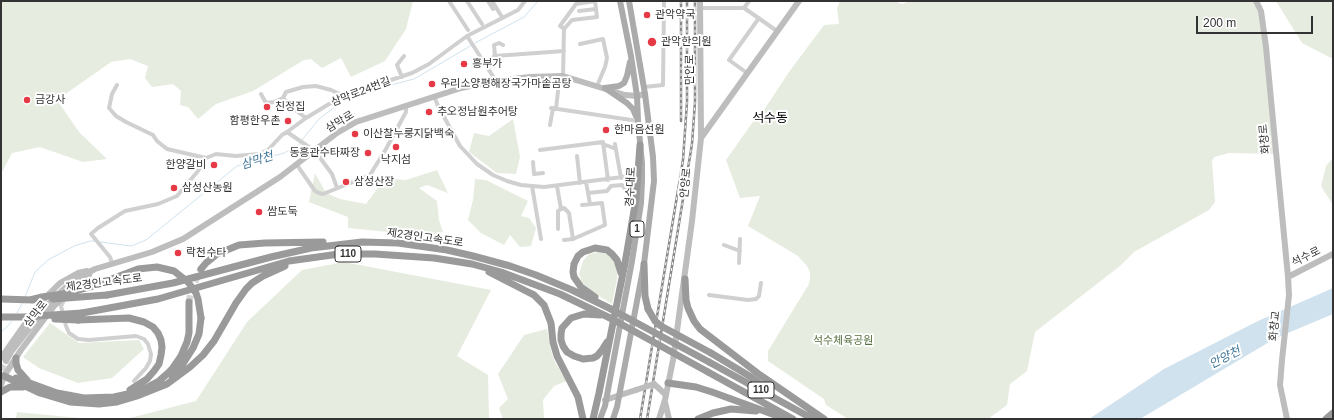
<!DOCTYPE html>
<meta charset="utf-8">
<style>
body{margin:0}
#map{position:relative;width:1334px;height:420px;overflow:hidden;background:#fff;font-family:Arial,sans-serif}
canvas{display:block}
.frame{position:absolute;inset:0;border:2px solid #333;pointer-events:none}
.scale{position:absolute;left:1196px;top:16px;width:117px;height:18px;box-sizing:border-box;border:2px solid #333;border-top:0;padding-left:5px;font-size:12px;line-height:14px;white-space:nowrap;color:#333;-webkit-text-stroke:3px #fff;paint-order:stroke}
</style>
<div id="map">
<canvas width="1334" height="420"></canvas>
<div class="frame"></div>
<div class="scale">200 m</div>
</div>
<script>
const context = document.querySelector('canvas').getContext('2d');
context.lineJoin = 'round';
function fill(path, color) {
  context.fillStyle = color;
  context.fill(path, 'evenodd');
}
function toPath(rows) {
  const path = new Path2D();
  for (const r of rows) {
    path.moveTo(r[0], r[1]);
    for (let i = 2; i < r.length; i += 2) path.lineTo(r[i], r[i + 1]);
  }
  return path;
}
function trace(path, color, width, dash) {
  context.strokeStyle = color;
  context.lineWidth = width;
  context.lineCap = dash ? 'butt' : 'round';
  context.setLineDash(dash || []);
  context.stroke(path);
}
function label(font, color, halo, rows, align = 'center') {
  context.font = font + ' Arial,"Noto Sans KR",sans-serif';
  context.lineWidth = 4;
  context.setLineDash([]);
  context.textBaseline = 'middle';
  context.strokeStyle = halo;
  context.fillStyle = color;
  for (const [text, x, y, turn = 0] of rows) {
    context.save();
    context.translate(x, y);
    context.rotate((+turn || 0) * Math.PI / 180);
    context.textAlign = isNaN(turn) ? turn : align;
    if (halo) context.strokeText(text, 0, 0);
    context.fillText(text, 0, 0);
    context.restore();
  }
}
fill(toPath([
 [1,1,413,1,406,29,385,61,351,77,341,58,322,68,311,59,304,60,253,91,216,104,198,119,188,107,180,105,181,91,173,84,152,87,145,78,148,66,130,59,111,62,57,100,79,132,107,159,83,162,40,147,12,153,1,174],
 [840,1,894,1,902,4,910,1,1254,1,1259,12,1265,41,1274,154,1229,153,1214,157,1212,161,1215,202,1209,210,1134,252,1120,266,1035,332,1027,371,1010,384,1007,405,988,419,848,419,826,405,824,399,768,361,768,351,809,284,810,278,810,272,807,266,798,256,748,226,760,196,740,198,726,160,755,119,764,110,789,72,824,25,839,24,837,8],
 [1276,1,1333,1,1333,59,1302,43],
 [513,119,520,157,516,174,497,173,469,152,474,133,489,136],
 [1333,158,1333,205,1321,186,1326,166],
 [437,170,448,193,427,185,419,188,437,201,439,220,443,232,429,236,348,228,348,217,309,202,315,173,326,193,340,199,366,204,385,178,406,180],
 [475,179,486,180,528,201,521,216,529,218,536,228,531,246,520,247,510,235,504,245,481,233,468,220,473,200],
 [599,252,608,255,614,261,617,269,617,279,612,304,588,289,582,282,579,274,583,261,589,254],
 [344,262,491,290,457,356,488,375,489,419,126,419,196,401,247,322,302,270],
 [50,323,79,343,139,340,144,349,112,378,78,383,39,368,23,357],
 [547,329,552,355,556,364,567,381,554,386,543,400,544,419,503,419,499,408,508,399,498,374,524,335],
 [17,412,89,419,16,419]
]), '#e6ecdf');
fill(toPath([
 [1333,288,1333,314,1276,338,1140,419,1089,419,1164,369,1258,321]
]), '#cfe2ee');
trace(toPath([
 [475,43,524,17,538,1],
 [356,94,414,79,472,45],
 [302,140,319,119,348,97],
 [100,242,131,246,146,240,237,166,284,153,299,145,300,143],
 [25,297,35,272,48,260,74,246,90,241,95,241],
 [17,313,23,302],
 [1,332,7,327,12,321]
]), '#cfe2ee', 1);
trace(toPath([
 [1,370,6,361]
]), '#d6d6d6', 6, [6, 3]);
trace(toPath([
 [189,302,192,288,201,269]
]), '#d6d6d6', 7, [7, 3.5]);
trace(toPath([
 [449,1,468,30],
 [467,1,482,24],
 [488,1,493,9,496,7],
 [492,1,502,17],
 [700,8,744,8,777,31],
 [744,8,749,1],
 [579,11,596,9],
 [467,36,496,81],
 [580,44,603,39,607,58,605,67,597,86],
 [495,56,494,45,499,43,503,45],
 [484,63,495,56,564,51],
 [747,73,729,60,759,18],
 [563,76,564,29,560,26,576,4,595,1,597,17,572,20,564,29],
 [402,77,397,65,404,56],
 [117,85,112,94,109,108,116,116,126,122,153,135,157,141,167,149,206,158],
 [644,87,663,85,664,1],
 [261,94,266,103,274,102,283,98,286,92,303,87,316,86,331,90,344,96],
 [434,96,438,106,460,146,477,164,493,175,507,181,521,185,544,187,638,175],
 [283,98,290,106,306,118],
 [551,108,638,121],
 [556,109,558,91],
 [550,125,553,108],
 [287,132,309,147,318,155,332,174,337,188],
 [603,144,616,149],
 [615,144,621,178],
 [540,150,603,142,608,180],
 [577,156,580,183],
 [206,158,216,154,236,156,259,154,268,150,282,135,287,132,306,118,329,104,358,91,412,73,429,64,467,36,518,10,525,1],
 [533,162,534,174,543,173],
 [297,165,315,191,319,193,323,194,370,175,386,149,406,112,406,106],
 [586,182,590,204],
 [532,186,541,239],
 [557,186,561,209],
 [588,193,607,191,611,186,622,185,626,190],
 [558,229,558,211,561,209,564,208,569,213,573,239],
 [564,240,573,239,605,225,602,203,582,205],
 [724,245,740,251],
 [112,263,110,257,91,234,98,228,125,211,158,204,177,196,198,171,206,158],
 [739,263,740,239],
 [709,295,748,300,756,299,759,296,761,283],
 [65,298,61,306,66,326,69,333,78,339,89,340,136,336,144,339,148,344,151,354,150,361,146,368,134,381]
]), '#d0d0d0', 4);
trace(toPath([
 [700,1,701,138],
 [1256,1,1261,11,1266,47,1288,277,1289,295,1282,360,1280,385,1287,419],
 [1288,277,1333,254],
 [1,358,37,307,46,297,60,283,78,273,87,271],
 [6,361,11,352,51,301,65,288,80,277,95,269,152,252,183,239,280,177,337,133,356,122,461,88,496,81,530,77,563,76,625,95,637,96,645,94],
 [654,384,665,394],
 [1,385,4,376,21,350,48,314,55,305,89,275],
 [605,400,636,390],
 [665,402,669,419],
 [659,419,665,400,673,360,692,221,701,138,799,1]
]), '#bdbdbd', 6);
trace(toPath([
 [605,88,627,103,633,109,636,116],
 [605,88,619,86,624,83,627,76,630,62],
 [600,419,605,406,632,261,641,203,642,180,642,163,638,121,637,96,631,56,620,1],
 [613,419,617,407,644,264,654,181,653,157,645,94,629,1]
]), '#ababab', 6);
trace(toPath([
 [644,264,645,296,648,309],
 [201,269,206,263,217,254,239,245,265,243,323,242],
 [489,272,526,291,534,295,544,305,551,323,553,342,557,356,578,397,583,419],
 [685,279,686,300,688,308,694,321,700,329,760,375,824,419],
 [107,295,173,283,271,257,311,248,362,242,398,243,447,250,473,256,510,266,536,275,572,290,611,309],
 [595,297,581,287,574,277,573,272,574,264,578,256,583,252,595,248,607,250,612,254,617,260,621,273],
 [82,313,158,299,289,261,339,254,375,254,434,258,472,264,501,272,560,294,610,318],
 [600,315,584,314,571,318,562,328,561,334,561,340,563,346,567,352,574,356,583,359,593,358,597,356,602,350,607,342],
 [78,320,129,318,144,322,153,327,158,333,161,340,162,347,161,355,159,364,154,371,147,379,130,390],
 [711,353,751,377,764,387],
 [16,358,16,363,18,370,27,380],
 [709,362,813,419],
 [708,372,793,419],
 [4,376,40,393,70,402,99,404,117,402,137,396,167,384,190,367,203,355,214,341,236,303,246,289,252,283,263,276,285,266],
 [172,376,181,367,193,348,199,334,201,318],
 [16,378,57,393,84,398,114,397,137,392,146,388,159,381,167,374,172,369,181,356,187,342,189,333,189,302],
 [668,383,696,387,712,392,786,419],
 [1,392,10,387,23,387],
 [593,419,599,393,625,263,636,199,640,145],
 [698,419,713,413,731,409,756,411],
 [1326,419,1333,413]
]), '#9a9a9a', 7);
const rail = toPath([
 [681,1,681,121],
 [640,419,683,160,687,102,687,1],
 [647,419,692,144,695,102,695,1]
]);
trace(rail, '#888', 2.5);
trace(rail, '#fff', 1, [3]);
trace(toPath([
 [636,390,654,384]
]), '#bdbdbd', 6);
trace(toPath([
 [1,299,33,300],
 [53,299,107,295],
 [30,300,42,297,63,294,93,286,138,269,157,267,174,271,188,282,196,293,198,299,201,318],
 [611,309,709,362],
 [648,309,655,321,661,326,711,353],
 [1,317,23,317,82,313],
 [610,318,708,372],
 [55,319,78,320]
]), '#9a9a9a', 7);
for (const [x, y, r, color] of [
 [647,15,4,"#e63946"],
 [652,42,5,"#e63946"],
 [464,64,4,"#e63946"],
 [432,84,4,"#e63946"],
 [27,100,4,"#e63946"],
 [267,107,4,"#e63946"],
 [429,112,4,"#e63946"],
 [288,121,4,"#e63946"],
 [606,130,4,"#e63946"],
 [355,134,4,"#e63946"],
 [396,147,4,"#e63946"],
 [368,153,4,"#e63946"],
 [214,165,4,"#e63946"],
 [346,182,4,"#e63946"],
 [174,188,4,"#e63946"],
 [259,212,4,"#e63946"],
 [178,253,4,"#e63946"]
]) {
  const dot = new Path2D();
  dot.arc(x, y, r, 0, 2 * Math.PI);
  context.fillStyle = color;
  context.fill(dot);
  trace(dot, '#fff', 1.5);
}
for (const [x, y, w] of [
 [637,229,14],
 [348,254,26],
 [761,390,26]
]) {
  const box = new Path2D();
  box.roundRect(x - w / 2, y - 8, w, 16, 3);
  context.fillStyle = '#fff';
  context.fill(box);
  trace(box, '#333', 1);
}
label('bold 10px', '#333', null, [
 ["1",637,229],
 ["110",348,254],
 ["110",761,390]
]);
label('11px', '#333', '#fff', [
 ["관악약국",655,15],
 ["관악한의원",661,42],
 ["흥부가",472,64],
 ["우리소양평해장국가마솥곰탕",440,84],
 ["금강사",35,100],
 ["친정집",275,107],
 ["추오정남원추어탕",437,112],
 ["함평한우촌",280,121,"right"],
 ["한마음선원",614,130],
 ["이산찰누룽지닭백숙",363,134],
 ["동흥관수타짜장",360,153,"right"],
 ["낙지섬",396,160,"center"],
 ["한양갈비",206,165,"right"],
 ["삼성산장",354,182],
 ["삼성산농원",182,188],
 ["쌈도둑",267,212],
 ["락천수타",186,253]
], 'left');
label('11px', '#333', '#fff', [
 ["만안로",690,70,-90],
 ["삼막로24번길",361,92,-21],
 ["삼막로",340,122,-31],
 ["화창로",1265,139,-96],
 ["안양로",686,183,-84],
 ["경수대로",631,187,-87],
 ["제2경인고속도로",425,238,8],
 ["석수로",1306,257,-26],
 ["제2경인고속도로",104,283,-7],
 ["삼막로",36,314,-52],
 ["화창교",1275,326,-84]
]);
label('11px', '#56703f', '#fff', [
 ["석수체육공원",843,341]
]);
label('italic 12px', '#3f7597', '#fff', [
 ["삼막천",257,161,-17],
 ["안양천",1225,358,-27]
]);
label('13px', '#000', '#fff', [
 ["석수동",770,118]
]);
</script>
